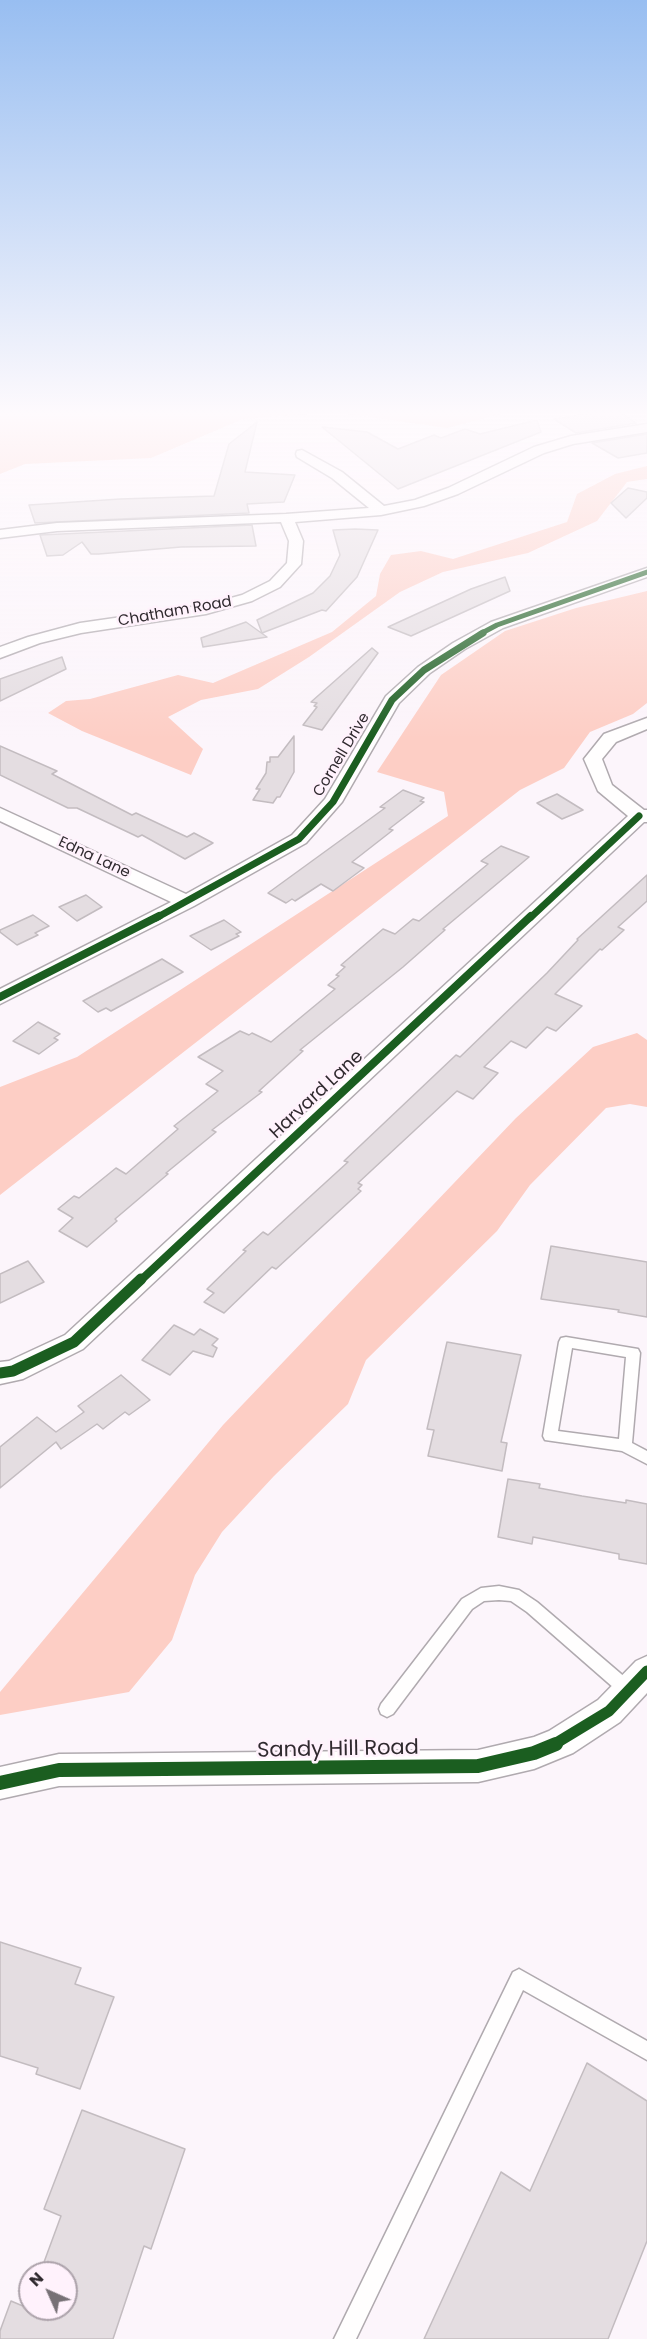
<!DOCTYPE html>
<style>
body{margin:0}
#map{position:relative;width:647px;height:2339px;overflow:hidden;background:#fcf5fb;font-family:Poppins,sans-serif}
canvas{display:block}
.north{position:absolute;left:18px;top:2261px;width:60px;height:60px;box-sizing:border-box;background:#fff2fc;border:2px solid #aca2aa;border-radius:50%;rotate:315deg;font-size:16px;font-weight:700;line-height:24px;text-align:center;color:#302a2f}
.north::after{content:'';display:block;margin:auto;width:21px;height:27px;background:#777176;clip-path:polygon(50% 0,100% 100%,50% 72%,0 100%)}
</style>
<div id="map">
<canvas width="647" height="2339"></canvas>
<div class="north">N</div>
</div>
<script>
const context = document.querySelector('canvas').getContext('2d');
context.lineJoin = 'round';
function fill(path, color) {
  context.fillStyle = color;
  context.fill(path, 'evenodd');
}
function toPath(rows) {
  const path = new Path2D();
  for (const r of rows) {
    path.moveTo(r[0], r[1]);
    for (let i = 2; i < r.length; i += 2) path.lineTo(r[i], r[i + 1]);
  }
  return path;
}
function trace(path, color, width, dash) {
  context.strokeStyle = color;
  context.lineWidth = width;
  context.lineCap = dash ? 'butt' : 'round';
  context.setLineDash(dash || []);
  context.stroke(path);
}
function label(font, color, halo, rows, align = 'center') {
  context.font = font + ' Poppins,sans-serif';
  context.lineWidth = 5;
  context.setLineDash([]);
  context.textBaseline = 'middle';
  context.strokeStyle = halo;
  context.fillStyle = color;
  for (const [text, x, y, turn = 0] of rows) {
    context.save();
    context.translate(x, y);
    context.rotate((+turn || 0) * Math.PI / 180);
    context.textAlign = isNaN(turn) ? turn : align;
    if (halo) context.strokeText(text, 0, 0);
    context.fillText(text, 0, 0);
    context.restore();
  }
}
fill(toPath([
 [0,412,508,412,447,428,334,412,243,419,151,458,25,464,0,474],
 [647,466,647,479,627,482,597,521,528,553,443,572,400,592,309,657,258,689,201,700,168,717,203,749,191,775,82,731,48,713,66,701,90,699,178,675,213,683,332,632,376,596,380,574,391,555,421,551,453,559,567,522,577,494,615,474],
 [647,591,647,703,633,714,590,732,564,768,520,790,0,1195,0,1087,77,1057,448,816,444,792,377,772,441,675,505,631,576,608],
 [637,1033,647,1040,647,1107,630,1104,606,1108,530,1185,497,1231,366,1360,348,1404,274,1476,222,1532,195,1575,172,1640,129,1692,0,1715,0,1692,223,1425,516,1118,593,1047]
]), '#fdcec5');
const building = toPath([
 [604,412,619,412,636,423,576,433,554,419,604,412],
 [537,420,541,432,398,489,322,427,367,432,398,449,434,435,441,438,465,429,480,434,537,420],
 [257,422,245,472,295,475,284,502,247,504,249,513,35,523,29,505,120,499,214,496,229,444,257,422],
 [647,434,647,453,618,458,592,443,647,434],
 [628,488,647,492,647,498,626,518,611,503,628,488],
 [252,525,256,546,181,547,99,554,91,554,82,542,63,555,47,556,40,535,252,525],
 [355,529,378,530,357,577,326,611,322,610,262,633,257,620,313,593,330,576,340,555,333,530,355,529],
 [505,577,510,591,411,636,388,627,471,589,505,577],
 [246,622,267,637,203,647,201,638,246,622],
 [372,648,378,653,322,730,303,725,317,707,314,706,317,703,311,702,372,648],
 [62,657,66,669,0,701,0,679,62,657],
 [294,736,294,772,280,797,277,797,273,803,253,800,260,789,256,789,266,773,267,762,270,762,270,757,278,757,294,736],
 [0,746,57,771,52,774,132,815,136,813,187,837,194,833,213,843,185,859,142,835,138,837,134,835,77,808,68,808,0,775,0,746],
 [403,790,424,798,420,801,424,802,389,829,393,830,352,862,364,868,333,891,321,884,295,901,292,899,286,903,268,893,385,808,380,807,403,790],
 [557,794,583,810,562,819,537,803,557,794],
 [501,846,529,857,443,929,445,930,403,967,300,1050,303,1051,259,1091,262,1092,212,1130,216,1132,166,1173,168,1174,115,1219,117,1221,87,1247,59,1231,73,1218,58,1209,74,1196,79,1198,116,1168,126,1174,178,1129,174,1126,218,1091,206,1084,223,1071,198,1057,240,1031,249,1035,252,1033,271,1042,335,989,328,985,339,976,336,975,345,967,341,965,383,929,395,934,413,919,419,921,488,864,481,861,501,846],
 [647,875,647,901,618,927,624,930,602,950,600,949,555,994,582,1006,556,1031,547,1027,526,1048,511,1041,484,1067,498,1073,473,1099,457,1091,358,1183,362,1185,358,1189,361,1191,276,1269,272,1267,224,1313,204,1302,214,1293,207,1289,246,1251,243,1250,263,1232,268,1235,348,1162,344,1161,456,1055,460,1057,547,973,578,940,577,939,647,875],
 [86,895,102,907,77,921,59,907,86,895],
 [33,915,49,926,35,933,38,935,17,945,0,932,0,930,33,915],
 [224,920,241,932,236,934,239,936,211,950,190,936,224,920],
 [162,959,183,972,111,1011,106,1008,98,1012,83,1001,162,959],
 [38,1022,60,1034,54,1038,58,1040,39,1054,13,1041,38,1022],
 [551,1246,647,1262,647,1317,618,1312,619,1310,541,1299,551,1246],
 [28,1261,44,1282,0,1303,0,1274,28,1261],
 [174,1325,194,1335,200,1329,218,1339,212,1345,217,1348,213,1357,193,1351,170,1375,142,1360,174,1325],
 [447,1342,521,1355,501,1442,507,1443,502,1471,428,1456,434,1430,427,1429,447,1342],
 [121,1375,150,1400,129,1415,125,1412,103,1429,97,1424,61,1449,56,1442,0,1488,0,1447,37,1417,56,1432,84,1412,78,1406,121,1375],
 [508,1479,540,1484,539,1488,582,1496,626,1503,626,1500,647,1504,647,1564,619,1559,619,1554,533,1537,532,1544,498,1537,508,1479],
 [0,1942,81,1968,75,1984,114,1997,80,2089,36,2074,38,2068,0,2056,0,1942],
 [587,2063,647,2101,647,2241,608,2339,424,2339,501,2172,530,2191,587,2063],
 [82,2110,185,2149,151,2249,144,2246,113,2339,0,2339,0,2331,11,2301,30,2309,66,2309,66,2273,40,2273,61,2216,44,2209,82,2110]
]);
fill(building, '#e4dde1');
trace(building, '#c3bcc0', 1.5);
const lane = toPath([
 [566,1337,638,1349,640,1353,632,1443,647,1451,647,1464,622,1451,545,1440,543,1436,559,1342,561,1338,566,1337],
 [572,1348,626,1357,619,1439,558,1431,572,1348],
 [499,1586,519,1590,537,1602,634,1685,636,1690,634,1695,628,1697,622,1695,527,1612,511,1601,499,1600,484,1601,472,1609,393,1714,387,1717,381,1714,379,1709,381,1704,462,1599,481,1588,499,1586],
 [519,1969,647,2041,647,2060,523,1990,356,2339,334,2339,513,1972,519,1969]
]);
const street = toPath([
 [647,424,647,432,573,444,544,453,458,494,424,506,381,515,295,522,303,541,301,564,280,587,252,601,206,614,81,633,40,643,0,658,0,647,28,637,80,623,205,605,242,595,270,581,287,563,289,541,281,522,57,531,0,538,0,530,57,523,286,514,369,508,332,478,297,457,296,454,297,451,302,450,342,472,384,506,415,500,448,488,534,447,571,436,647,424],
 [647,568,647,577,503,628,465,649,430,673,399,703,342,802,306,843,194,906,0,1004,0,989,171,902,0,821,0,808,186,894,292,835,325,799,386,696,418,667,453,643,491,622,647,568],
 [647,718,647,729,616,742,602,759,612,785,644,810,647,810,647,822,644,822,83,1349,23,1379,0,1384,0,1362,9,1361,65,1335,628,816,598,791,584,759,604,734,647,718],
 [647,1656,647,1693,620,1722,573,1753,534,1769,478,1782,59,1786,0,1799,0,1767,59,1754,478,1750,534,1737,549,1731,598,1700,636,1661,647,1656]
]);
trace(lane, '#b0aaaf', 3);
trace(street, '#b0aaaf', 3);
fill(lane, '#fffefe');
fill(street, '#fffefe');
trace(toPath([
 [480,634,497,625,647,572]
]), '#1b5e20', 5);
trace(toPath([
 [156,918,299,839,333,802,392,700,424,670,483,633],
 [530,918,639,816]
]), '#1b5e20', 7);
trace(toPath([
 [0,997,159,916],
 [140,1281,531,916]
]), '#1b5e20', 8);
trace(toPath([
 [0,1373,13,1371,74,1342,141,1279],
 [553,1745,609,1711,647,1671]
]), '#1b5e20', 11);
trace(toPath([
 [0,1783,59,1770,478,1766,534,1753,556,1744]
]), '#1b5e20', 14);
const sky = context.createLinearGradient(0, 0, 0, 739);
sky.addColorStop(0, '#98bef1');
sky.addColorStop(0.56, '#fefafd');
sky.addColorStop(1, '#fefafd00');
context.fillStyle = sky;
context.fillRect(0, 0, 647, 739);
label('15px', '#302a2f', '#fff2fc', [
 ["Chatham Road",175,612,-10],
 ["Cornell Drive",342,755,-59],
 ["Edna Lane",94,858,25]
]);
label('18px', '#302a2f', '#fff2fc', [
 ["Harvard Lane",317,1095,-43]
]);
label('21px', '#302a2f', '#fff2fc', [
 ["Sandy Hill Road",338,1750,-1]
]);
</script>
